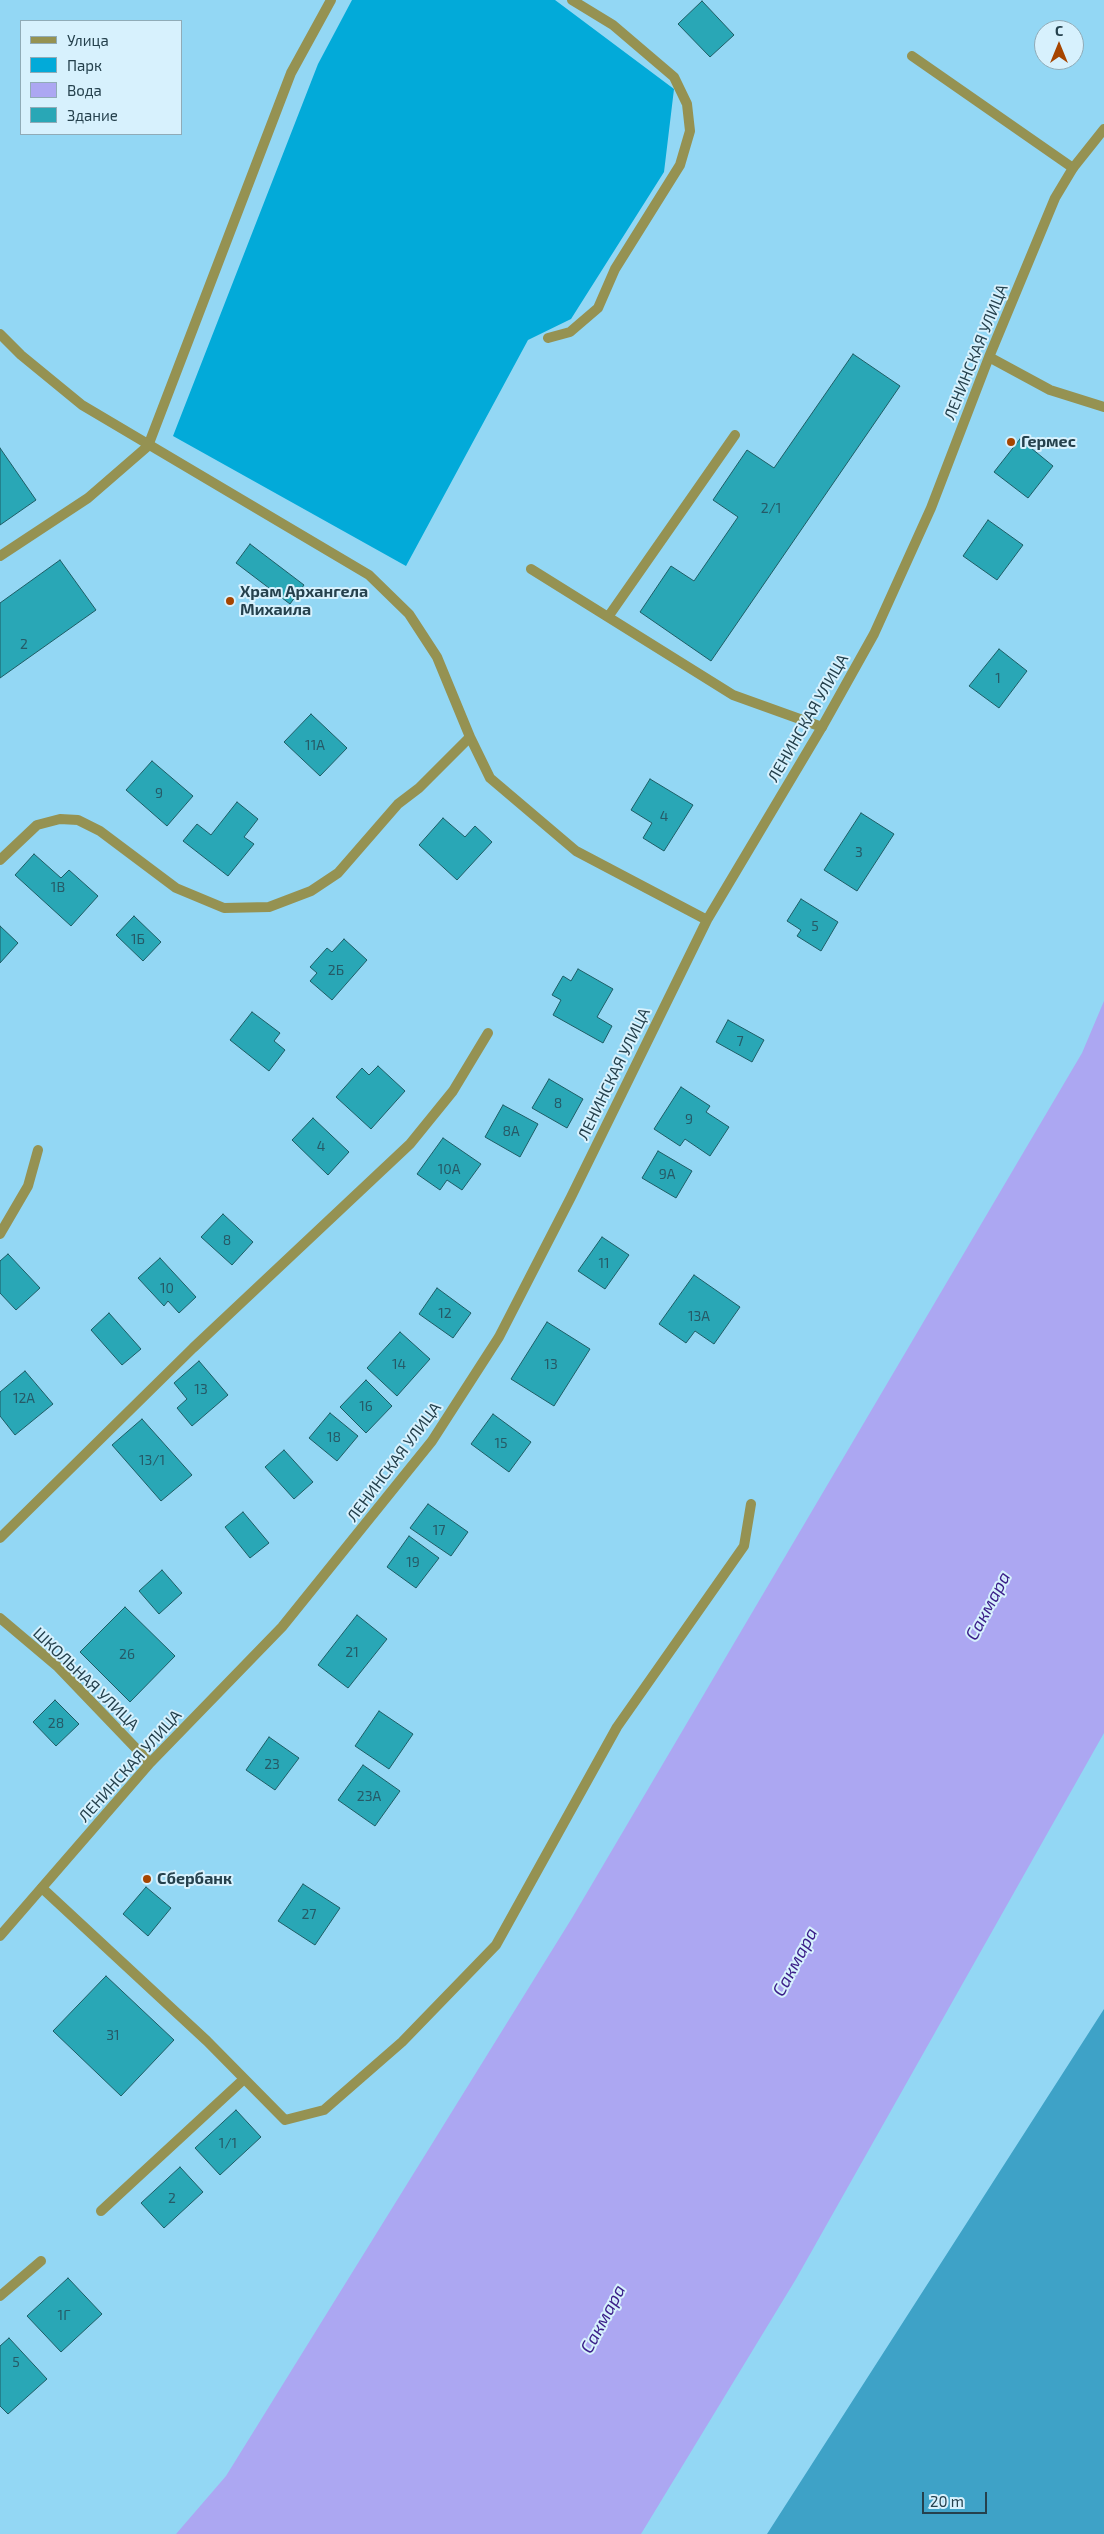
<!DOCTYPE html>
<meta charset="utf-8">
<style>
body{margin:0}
#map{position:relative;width:1104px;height:2534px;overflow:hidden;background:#93d7f4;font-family:"Exo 2",sans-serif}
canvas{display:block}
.legend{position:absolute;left:20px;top:20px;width:162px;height:115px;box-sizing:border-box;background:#d7f1fd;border:1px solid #90abb7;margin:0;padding:6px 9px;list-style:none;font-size:15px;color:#25414d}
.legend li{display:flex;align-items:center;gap:10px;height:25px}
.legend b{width:25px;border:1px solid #90abb7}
.north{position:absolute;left:1034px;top:20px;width:50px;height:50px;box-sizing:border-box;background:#d7f1fd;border:1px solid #90abb7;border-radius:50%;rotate:0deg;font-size:14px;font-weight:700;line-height:20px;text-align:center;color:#25414d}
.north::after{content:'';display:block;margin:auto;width:18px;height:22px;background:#a64500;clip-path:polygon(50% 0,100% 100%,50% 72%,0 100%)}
.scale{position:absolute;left:922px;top:2492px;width:65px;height:22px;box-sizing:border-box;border:2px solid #25414d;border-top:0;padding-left:6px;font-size:15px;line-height:18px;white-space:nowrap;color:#25414d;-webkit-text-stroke:4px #d7f1fd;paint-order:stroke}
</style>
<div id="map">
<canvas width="1104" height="2534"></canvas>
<ul class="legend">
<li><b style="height:6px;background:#959252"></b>Улица</li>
<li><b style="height:14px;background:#02aad9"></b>Парк</li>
<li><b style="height:14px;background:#aca7f2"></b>Вода</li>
<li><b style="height:14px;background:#29a7b6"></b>Здание</li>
</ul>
<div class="north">С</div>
<div class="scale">20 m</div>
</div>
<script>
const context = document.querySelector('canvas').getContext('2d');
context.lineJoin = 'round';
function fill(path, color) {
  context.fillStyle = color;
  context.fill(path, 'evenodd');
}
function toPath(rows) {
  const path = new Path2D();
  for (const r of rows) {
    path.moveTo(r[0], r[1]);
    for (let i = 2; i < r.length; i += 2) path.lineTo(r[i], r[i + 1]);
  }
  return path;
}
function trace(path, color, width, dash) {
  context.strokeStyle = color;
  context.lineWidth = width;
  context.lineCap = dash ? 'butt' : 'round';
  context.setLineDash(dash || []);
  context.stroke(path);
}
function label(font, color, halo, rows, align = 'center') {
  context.font = font + ' "Exo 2",sans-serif';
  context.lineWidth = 4;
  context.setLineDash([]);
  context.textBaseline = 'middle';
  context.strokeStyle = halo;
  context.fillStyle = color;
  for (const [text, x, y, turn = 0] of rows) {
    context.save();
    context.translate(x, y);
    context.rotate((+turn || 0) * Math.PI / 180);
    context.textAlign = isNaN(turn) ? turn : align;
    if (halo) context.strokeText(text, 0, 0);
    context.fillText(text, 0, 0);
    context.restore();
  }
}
fill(toPath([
 [352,0,555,0,674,89,664,172,571,319,528,340,406,566,173,436,318,64]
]), '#02aad9');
fill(toPath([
 [1104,2009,1104,2534,767,2534,941,2263]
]), '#3ea2c7');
fill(toPath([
 [1104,1001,1104,1733,796,2279,641,2534,176,2534,226,2476,572,1918,1082,1053]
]), '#aca7f2');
const building = toPath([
 [702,1,734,35,710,57,678,24,702,1],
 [853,354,900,386,711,661,640,612,671,566,694,581,738,517,713,500,747,450,774,468,853,354],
 [1020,439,1053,466,1028,498,994,472,1020,439],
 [0,448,36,500,0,525,0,448],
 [988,520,1023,545,997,580,963,556,988,520],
 [250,544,304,585,290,604,236,563,250,544],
 [60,560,96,610,0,678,0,603,60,560],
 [999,649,1027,671,999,708,969,686,999,649],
 [311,714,347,748,320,776,284,742,311,714],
 [152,761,193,796,167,826,126,790,152,761],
 [650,779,693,805,664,851,643,838,652,823,631,810,650,779],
 [237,802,258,819,244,837,254,844,228,876,183,841,197,824,211,835,237,802],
 [861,813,894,834,857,891,824,870,861,813],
 [443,818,465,837,475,826,492,842,457,880,419,845,443,818],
 [34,854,61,878,69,870,98,896,71,926,15,875,34,854],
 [801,899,838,922,821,951,797,936,801,930,787,921,801,899],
 [134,916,161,942,143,961,116,935,134,916],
 [0,926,18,943,0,963,0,926],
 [344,939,367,960,332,1000,310,981,317,973,310,967,327,948,332,952,344,939],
 [578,969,613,989,597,1017,612,1026,603,1043,553,1015,561,1000,552,995,563,976,571,981,578,969],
 [252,1012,280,1033,274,1041,285,1050,269,1071,230,1040,252,1012],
 [728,1020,764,1040,752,1062,716,1042,728,1020],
 [378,1066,405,1091,371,1129,336,1097,362,1068,369,1075,378,1066],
 [549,1079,583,1099,567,1128,532,1108,549,1079],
 [681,1087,710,1106,706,1112,729,1127,710,1156,685,1139,680,1146,654,1129,681,1087],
 [503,1105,538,1124,520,1157,485,1137,503,1105],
 [313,1118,349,1152,328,1175,292,1140,313,1118],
 [443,1138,481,1164,462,1190,447,1180,440,1190,417,1174,443,1138],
 [658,1151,692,1171,676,1198,642,1178,658,1151],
 [223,1214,253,1242,232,1265,201,1237,223,1214],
 [602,1237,629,1255,605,1289,578,1271,602,1237],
 [8,1254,40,1288,16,1310,0,1293,0,1261,8,1254],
 [160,1258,196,1297,179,1313,168,1301,164,1306,138,1278,160,1258],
 [694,1275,740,1307,714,1344,695,1331,686,1343,659,1324,694,1275],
 [437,1288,471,1313,453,1338,419,1314,437,1288],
 [109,1313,141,1349,122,1365,91,1330,109,1313],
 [547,1322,590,1349,554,1406,511,1379,547,1322],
 [400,1332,430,1359,397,1396,367,1368,400,1332],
 [199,1361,228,1395,192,1426,177,1408,187,1399,174,1383,199,1361],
 [25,1371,53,1404,15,1435,0,1416,0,1392,25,1371],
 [366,1380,392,1406,366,1433,340,1407,366,1380],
 [330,1413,358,1436,337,1461,309,1438,330,1413],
 [493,1414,531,1442,509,1472,471,1444,493,1414],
 [142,1419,192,1475,161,1501,112,1445,142,1419],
 [284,1450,313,1482,294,1499,265,1467,284,1450],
 [428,1504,468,1532,451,1556,410,1528,428,1504],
 [243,1512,269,1543,250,1558,225,1527,243,1512],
 [409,1536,439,1558,416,1588,387,1567,409,1536],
 [162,1570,182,1593,159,1614,139,1591,162,1570],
 [125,1607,175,1656,130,1702,80,1652,125,1607],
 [357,1615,387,1639,348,1688,318,1665,357,1615],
 [55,1700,79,1724,56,1746,33,1722,55,1700],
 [379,1711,413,1734,389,1769,355,1746,379,1711],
 [269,1737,299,1758,275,1790,246,1770,269,1737],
 [363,1765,400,1791,375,1826,338,1800,363,1765],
 [303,1884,340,1908,315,1945,278,1921,303,1884],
 [146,1887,171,1908,148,1936,123,1914,146,1887],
 [106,1976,174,2040,121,2096,53,2031,106,1976],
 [236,2110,261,2137,220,2175,195,2148,236,2110],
 [180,2167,203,2192,164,2228,141,2203,180,2167],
 [68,2278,102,2314,61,2352,27,2316,68,2278],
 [9,2338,47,2379,8,2414,0,2406,0,2346,9,2338]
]);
fill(building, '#29a7b6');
trace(building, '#1e5d65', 1);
trace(toPath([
 [912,56,1073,168],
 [548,338,570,332,598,308,615,269,680,165,690,131,687,104,674,77,613,25,572,0],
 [148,446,291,73,331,0],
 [531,569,733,695,822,727],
 [608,617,735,435],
 [42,1888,207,2041,285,2120,324,2110,402,2042,496,1945,617,1727,744,1546,751,1504],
 [101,2211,244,2079],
 [0,2296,41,2261]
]), '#959252', 10);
trace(toPath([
 [0,334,21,355,82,405,369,575,409,614,437,657,470,737,490,778,576,851,707,920],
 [989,357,1050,390,1104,407],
 [0,556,88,498,148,446],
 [0,860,37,825,60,819,78,820,100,831,176,888,224,908,269,907,311,891,338,873,398,804,419,788,470,737],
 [0,1234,28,1186,38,1150],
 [0,1538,193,1348,410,1144,453,1091,488,1033],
 [0,1618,58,1667,150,1763],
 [0,1936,150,1763,282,1627,432,1441,499,1337,571,1197,707,920,822,727,874,634,931,508,989,357,1055,198,1073,168,1104,129]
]), '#959252', 10);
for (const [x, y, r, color] of [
 [1011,442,5,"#a64500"],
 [230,601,5,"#a64500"],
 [147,1879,5,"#a64500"]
]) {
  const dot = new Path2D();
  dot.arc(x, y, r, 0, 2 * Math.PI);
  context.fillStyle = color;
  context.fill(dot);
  trace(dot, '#d7f1fd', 2);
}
label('14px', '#265a67', null, [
 ["2/1",771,508],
 ["2",24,644],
 ["1",998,678],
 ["11А",315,745],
 ["9",159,793],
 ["4",664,816],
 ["3",859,852],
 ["1В",58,887],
 ["5",815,926],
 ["1Б",138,939],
 ["2Б",336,970],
 ["7",740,1041],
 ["8",558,1103],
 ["9",689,1119],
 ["8А",511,1131],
 ["4",321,1146],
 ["10А",449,1169],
 ["9А",667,1174],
 ["8",227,1240],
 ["11",604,1263],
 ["10",167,1288],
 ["12",445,1313],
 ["13А",699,1316],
 ["14",399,1364],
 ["13",551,1364],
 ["13",201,1389],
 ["12А",24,1398],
 ["16",366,1406],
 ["18",334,1437],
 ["15",501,1443],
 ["13/1",152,1460],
 ["17",439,1530],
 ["19",413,1562],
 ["21",352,1652],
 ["26",127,1654],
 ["28",56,1723],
 ["23",272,1764],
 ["23А",369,1796],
 ["27",309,1914],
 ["31",113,2035],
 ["1/1",228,2143],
 ["2",172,2198],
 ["1Г",64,2315],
 ["5",16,2362]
]);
label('16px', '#25414d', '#d7f1fd', [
 ["ЛЕНИНСКАЯ УЛИЦА",976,352,-68],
 ["ЛЕНИНСКАЯ УЛИЦА",808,718,-60],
 ["ЛЕНИНСКАЯ УЛИЦА",614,1074,-64],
 ["ЛЕНИНСКАЯ УЛИЦА",394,1462,-53],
 ["ШКОЛЬНАЯ УЛИЦА",86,1679,44],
 ["ЛЕНИНСКАЯ УЛИЦА",130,1766,-48]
]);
label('bold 16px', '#25414d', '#d7f1fd', [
 ["Гермес",1021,442],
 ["Храм Архангела",240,592],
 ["Михаила",240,610],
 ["Сбербанк",157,1879]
], 'left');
label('italic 18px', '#3a1e88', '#d7f1fd', [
 ["Сакмара",988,1606,-62],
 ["Сакмара",795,1962,-62],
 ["Сакмара",603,2319,-62]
]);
</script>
